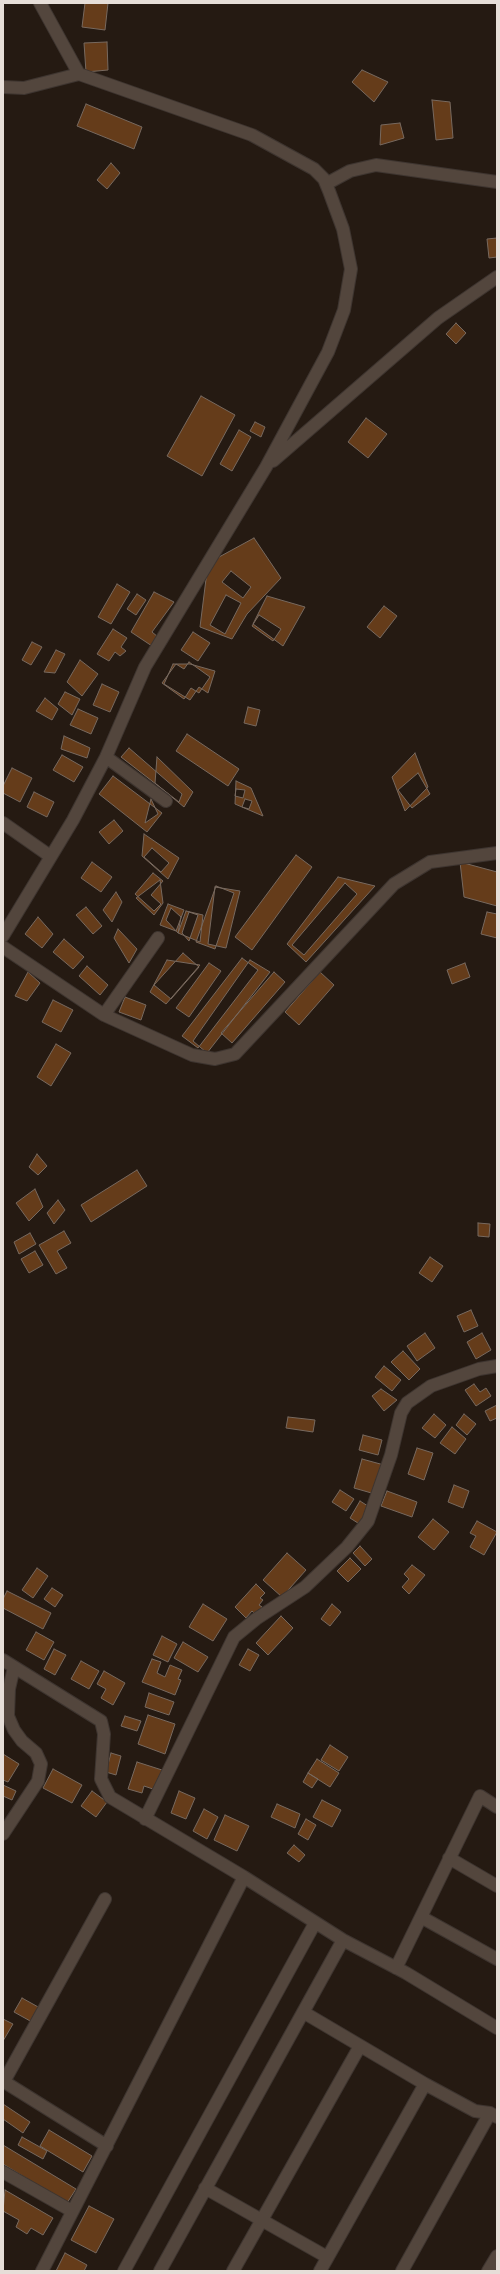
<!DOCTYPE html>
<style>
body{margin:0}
#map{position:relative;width:500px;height:2274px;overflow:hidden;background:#251a12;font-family:Literata,serif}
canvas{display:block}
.frame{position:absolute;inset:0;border:4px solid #e6ded8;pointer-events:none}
</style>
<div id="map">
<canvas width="500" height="2274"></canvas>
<div class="frame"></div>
</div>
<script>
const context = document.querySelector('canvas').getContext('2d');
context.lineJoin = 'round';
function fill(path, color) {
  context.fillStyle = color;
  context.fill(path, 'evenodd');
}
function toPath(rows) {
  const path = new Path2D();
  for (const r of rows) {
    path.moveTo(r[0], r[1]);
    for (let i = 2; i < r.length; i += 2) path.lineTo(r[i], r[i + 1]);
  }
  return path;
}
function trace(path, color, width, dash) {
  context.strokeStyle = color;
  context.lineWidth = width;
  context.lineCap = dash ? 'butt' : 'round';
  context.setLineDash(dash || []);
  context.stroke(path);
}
const building = toPath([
 [85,3,108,3,105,30,82,27,85,3],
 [107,42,108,70,86,72,84,43,107,42],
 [362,70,388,82,374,102,352,82,362,70],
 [432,100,450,102,453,138,436,140,432,100],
 [86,104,142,127,134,149,77,126,86,104],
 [400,123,404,138,380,145,381,125,400,123],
 [111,163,120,173,107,189,97,180,111,163],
 [497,238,497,257,489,258,487,239,497,238],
 [456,323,466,333,456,344,446,334,456,323],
 [201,396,235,415,202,476,167,456,201,396],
 [366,418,387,434,368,458,348,442,366,418],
 [255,422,265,427,261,437,250,431,255,422],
 [239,430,251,437,232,471,220,464,239,430],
 [254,538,281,578,247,614,232,639,200,627,208,563,254,538],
 [231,571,251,587,243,598,222,582,231,571],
 [117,584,130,592,111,624,98,617,117,584],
 [154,592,174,602,152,632,158,637,152,646,131,632,154,592],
 [137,594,146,600,136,615,127,609,137,594],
 [226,595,241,603,225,634,210,625,226,595],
 [267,596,305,607,283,646,253,624,267,596],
 [384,606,397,616,380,638,367,627,384,606],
 [259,615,281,629,273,641,252,626,259,615],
 [113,629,127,638,121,647,126,651,120,656,115,652,109,661,97,654,113,629],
 [193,632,210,643,198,661,181,650,193,632],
 [32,642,42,647,31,665,22,660,32,642],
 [56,650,65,654,55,673,44,672,56,650],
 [80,660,98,674,82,696,67,682,80,660],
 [189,662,210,677,199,693,191,688,184,699,162,683,176,664,184,669,189,662],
 [173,664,190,664,215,671,208,693,199,687,190,700,164,684,173,664],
 [102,684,119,692,110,712,93,705,102,684],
 [65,692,80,699,72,715,58,704,65,692],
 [45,698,58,709,52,720,36,711,45,698],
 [248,707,260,710,256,726,244,723,248,707],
 [78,709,98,718,91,734,70,725,78,709],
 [187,734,239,769,228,786,176,751,187,734],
 [64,736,90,748,87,758,61,749,64,736],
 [129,748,182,794,179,802,121,757,129,748],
 [415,753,428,787,405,811,392,777,415,753],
 [62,755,83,767,74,782,53,770,62,755],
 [157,757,193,792,184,807,155,783,157,757],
 [12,768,32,778,20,802,3,793,3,786,12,768],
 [418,773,430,794,412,808,398,790,418,773],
 [113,776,162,813,147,832,99,794,113,776],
 [236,781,251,788,263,816,235,804,236,781],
 [236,789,245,790,243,798,235,796,236,789],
 [34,792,54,802,47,817,27,807,34,792],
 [151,799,158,814,145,823,151,799],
 [245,799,252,801,249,809,242,807,245,799],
 [114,820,123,831,109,844,99,832,114,820],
 [144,834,179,858,168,879,142,856,144,834],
 [152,848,169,863,161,872,144,857,152,848],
 [296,855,312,867,252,950,235,937,296,855],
 [92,862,112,877,101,892,81,878,92,862],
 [460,862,497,872,497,906,464,897,460,862],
 [153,873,163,881,151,895,161,904,154,911,135,894,153,873],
 [338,877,375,886,306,962,287,944,338,877],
 [160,880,163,903,154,915,136,898,160,880],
 [345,883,357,894,304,955,292,945,345,883],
 [216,886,234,893,215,949,196,942,216,886],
 [215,887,240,891,226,948,208,944,215,887],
 [116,892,122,902,112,922,103,910,116,892],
 [168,904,184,910,176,931,160,925,168,904],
 [86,907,102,926,93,934,76,915,86,907],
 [171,908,181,917,178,933,166,920,171,908],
 [186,911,203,915,200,942,178,933,186,911],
 [189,912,198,915,189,941,182,933,189,912],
 [487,912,497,914,497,938,481,934,487,912],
 [38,917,53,934,42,948,25,934,38,917],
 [118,929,137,949,129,963,114,938,118,929],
 [64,939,84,957,73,969,53,952,64,939],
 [183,953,199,967,171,999,154,985,183,953],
 [242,958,258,970,198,1048,182,1036,242,958],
 [167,960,200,965,166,1004,150,992,167,960],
 [250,960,270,972,207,1053,193,1041,250,960],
 [209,963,221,971,189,1017,176,1008,209,963],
 [465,963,470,977,452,984,447,970,465,963],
 [87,966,108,985,100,995,79,976,87,966],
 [28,972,40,983,27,1001,15,996,28,972],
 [274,972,285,982,232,1043,221,1033,274,972],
 [320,972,334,985,299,1025,285,1012,320,972],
 [125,997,146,1005,141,1020,119,1012,125,997],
 [53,1000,73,1010,61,1032,42,1022,53,1000],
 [56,1044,71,1053,51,1086,37,1077,56,1044],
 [37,1154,47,1166,38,1175,29,1167,37,1154],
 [137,1170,147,1186,91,1222,81,1205,137,1170],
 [35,1189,43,1207,29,1221,16,1203,35,1189],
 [58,1200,65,1210,54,1224,47,1213,58,1200],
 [478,1223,490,1224,489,1237,478,1236,478,1223],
 [64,1231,71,1243,57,1251,67,1268,56,1274,39,1245,64,1231],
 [30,1233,36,1244,19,1254,14,1242,30,1233],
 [35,1251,43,1265,29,1273,21,1259,35,1251],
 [430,1257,443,1266,432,1282,419,1273,430,1257],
 [471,1310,478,1326,464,1332,457,1316,471,1310],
 [425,1333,435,1348,417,1361,407,1346,425,1333],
 [482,1333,491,1350,476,1359,467,1342,482,1333],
 [403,1351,420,1369,409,1380,391,1362,403,1351],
 [384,1366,401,1380,392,1391,375,1377,384,1366],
 [474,1384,480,1392,486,1388,491,1396,476,1406,465,1390,474,1384],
 [381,1389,397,1400,384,1411,372,1396,381,1389],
 [497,1405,497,1418,490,1421,485,1411,497,1405],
 [434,1414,446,1425,435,1438,422,1428,434,1414],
 [464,1414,476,1424,467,1435,456,1425,464,1414],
 [288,1417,315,1420,313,1432,286,1428,288,1417],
 [452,1427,466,1439,455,1454,440,1443,452,1427],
 [363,1435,382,1440,378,1455,359,1450,363,1435],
 [417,1448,433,1453,424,1480,408,1474,417,1448],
 [362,1459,384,1465,375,1494,354,1488,362,1459],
 [454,1485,469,1491,463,1508,448,1502,454,1485],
 [340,1490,354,1499,346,1511,332,1502,340,1490],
 [387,1491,417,1502,412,1517,381,1506,387,1491],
 [360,1501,371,1508,361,1525,350,1518,360,1501],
 [433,1519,449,1532,434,1550,418,1537,433,1519],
 [477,1521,497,1532,484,1555,470,1547,476,1536,470,1533,477,1521],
 [360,1546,372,1559,365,1566,353,1553,360,1546],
 [287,1553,306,1570,282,1597,263,1580,287,1553],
 [350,1558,361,1569,348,1582,337,1571,350,1558],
 [412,1565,425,1575,409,1594,402,1587,409,1579,404,1574,412,1565],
 [37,1568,48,1576,33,1598,22,1590,37,1568],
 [256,1584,265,1593,260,1598,263,1600,259,1605,262,1607,255,1614,252,1611,246,1618,235,1607,256,1584],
 [52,1588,63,1595,55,1607,44,1599,52,1588],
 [7,1591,51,1613,43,1629,3,1608,3,1599,7,1591],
 [203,1604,227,1619,213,1641,189,1627,203,1604],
 [332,1604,341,1612,330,1626,321,1619,332,1604],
 [281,1616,293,1628,268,1655,256,1643,281,1616],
 [36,1632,54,1642,44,1660,26,1650,36,1632],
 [162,1636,177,1644,168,1662,153,1655,162,1636],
 [183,1642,208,1657,198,1672,174,1658,183,1642],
 [54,1649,66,1655,55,1675,44,1669,54,1649],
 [248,1649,259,1655,250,1671,239,1665,248,1649],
 [152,1659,161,1662,157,1673,165,1677,170,1665,182,1670,178,1679,181,1680,175,1695,142,1682,152,1659],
 [81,1661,99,1671,89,1689,71,1679,81,1661],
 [104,1671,125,1683,113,1705,101,1698,106,1689,97,1684,104,1671],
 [149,1693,174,1702,169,1715,145,1707,149,1693],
 [148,1715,175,1724,165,1754,138,1744,148,1715],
 [125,1716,141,1721,137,1731,121,1726,125,1716],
 [330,1745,348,1757,339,1771,321,1760,330,1745],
 [111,1753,121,1756,116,1775,106,1772,111,1753],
 [3,1754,19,1764,8,1782,3,1780,3,1754],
 [317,1759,339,1773,330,1787,308,1773,317,1759],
 [137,1762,162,1770,156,1790,144,1786,142,1793,128,1789,137,1762],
 [53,1769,82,1785,72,1803,43,1788,53,1769],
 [308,1773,318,1779,312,1788,303,1782,308,1773],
 [3,1785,16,1791,12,1800,3,1796,3,1785],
 [92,1791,107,1802,96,1817,81,1806,92,1791],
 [179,1791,195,1798,186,1819,171,1813,179,1791],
 [322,1800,341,1810,332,1827,313,1817,322,1800],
 [277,1804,300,1814,295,1828,271,1817,277,1804],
 [204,1809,218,1817,207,1839,193,1831,204,1809],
 [225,1815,249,1826,237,1851,214,1840,225,1815],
 [306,1819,316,1825,308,1840,298,1834,306,1819],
 [294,1845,305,1855,299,1862,287,1853,294,1845],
 [22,1998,40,2008,32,2022,14,2012,22,1998],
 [3,2019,13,2024,3,2041,3,2019],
 [3,2104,30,2122,23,2133,3,2119,3,2104],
 [49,2130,92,2156,83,2172,40,2146,49,2130],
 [22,2137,47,2151,43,2159,18,2145,22,2137],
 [3,2145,76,2189,67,2203,3,2164,3,2145],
 [5,2190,53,2218,43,2235,31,2228,27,2234,16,2227,19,2220,3,2211,5,2190],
 [89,2206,114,2219,96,2253,71,2240,89,2206],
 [65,2253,87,2265,84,2271,56,2271,65,2253]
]);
fill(building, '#653c1a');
trace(building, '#77695f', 1);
const street = toPath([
 [3,87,24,88,79,74],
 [326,184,350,171,376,165,497,182],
 [273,461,438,318,497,277],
 [106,757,166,801],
 [3,823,50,856],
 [3,936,73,820,106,757,145,667,266,467,328,352,344,310,351,269,343,229,329,191,324,179,314,169,252,135,79,74,40,3],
 [3,947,104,1015,158,938],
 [104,1015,192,1055,215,1059,235,1054,394,884,430,862,497,853],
 [3,1660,101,1721,104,1734,101,1779,110,1797,244,1877,343,1940,406,1973,497,2028],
 [145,1819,234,1637,256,1619,305,1587,347,1547,368,1521,391,1455,401,1413,407,1403,431,1386,479,1369,497,1366],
 [3,1834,38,1781,41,1764,36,1753,22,1741,14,1730,8,1716,9,1689,14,1667],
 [449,1858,497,1886],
 [421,1917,497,1959],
 [396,1968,480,1796,497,1807],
 [303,2012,425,2084,475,2111,490,2113,497,2117],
 [3,2078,7,2076,105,1899],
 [3,2081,107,2146],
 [3,2172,72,2211],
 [205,2188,327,2257],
 [42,2271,244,1877],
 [124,2271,315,1923],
 [160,2271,343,1940],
 [233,2271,360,2046],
 [320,2271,425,2084],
 [402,2271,490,2113],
 [488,2271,497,2256]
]);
trace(street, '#3e3530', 14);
trace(street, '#53463d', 12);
</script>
